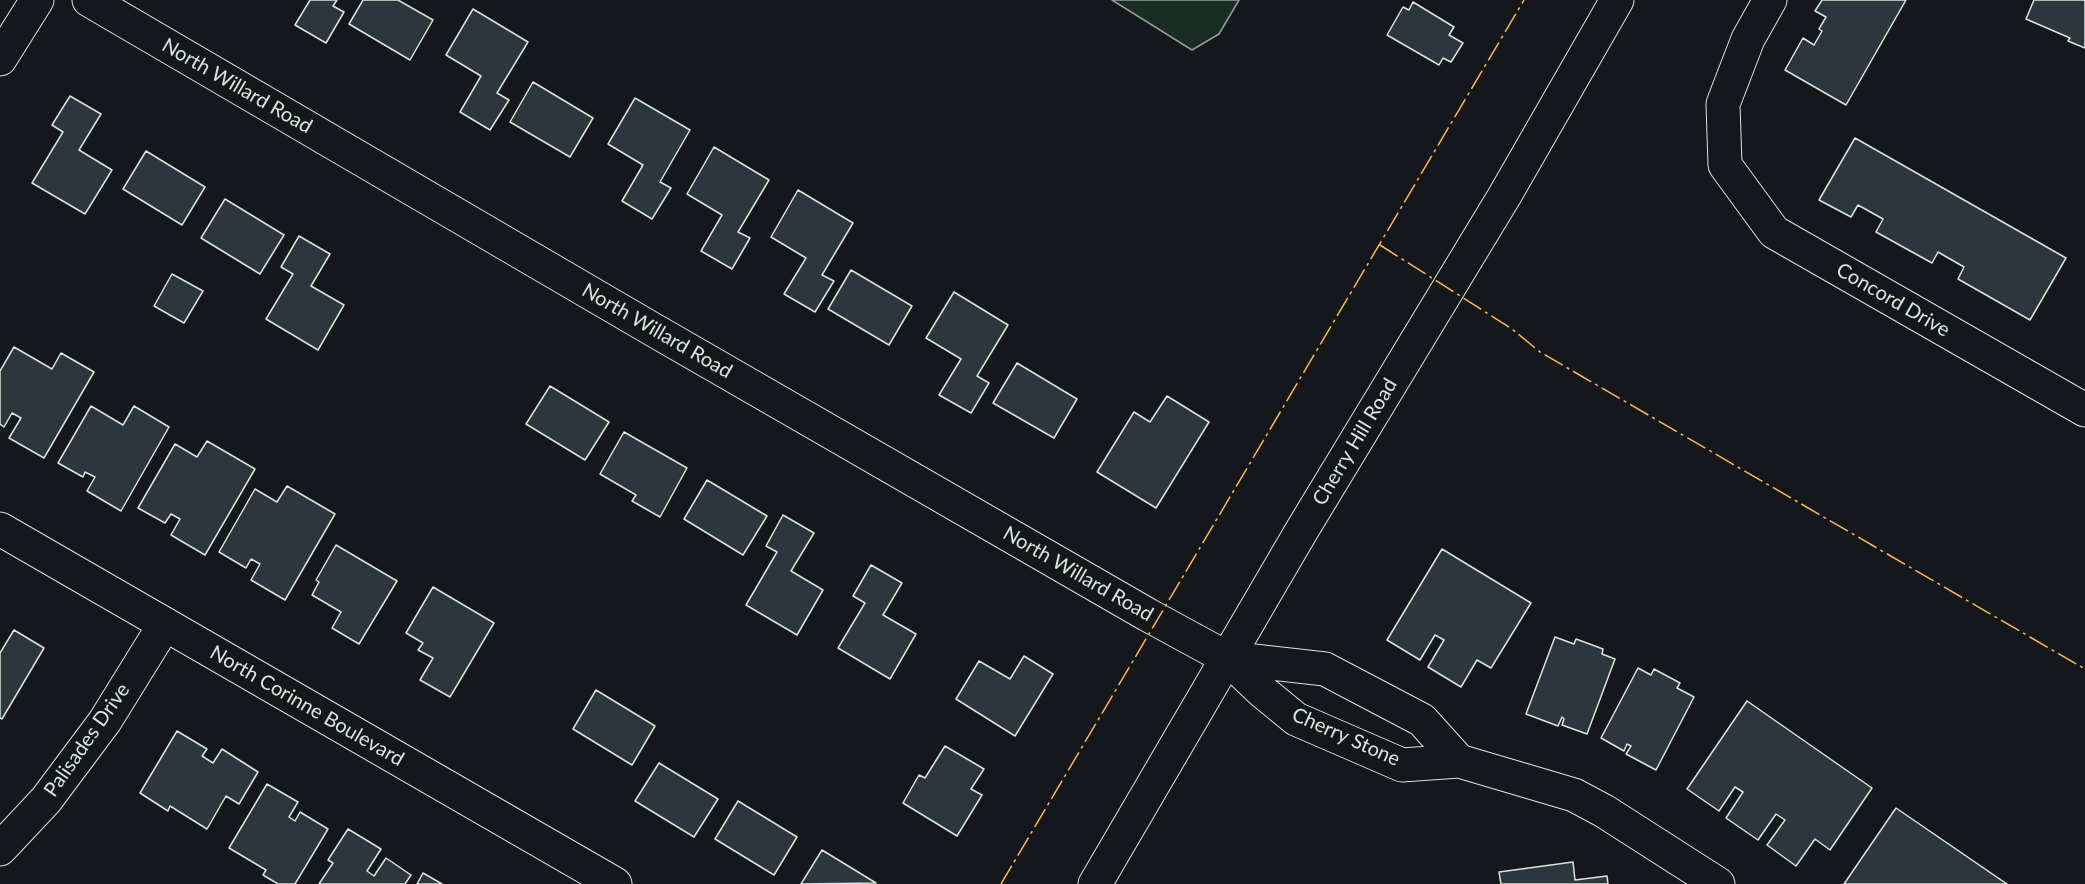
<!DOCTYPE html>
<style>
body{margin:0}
canvas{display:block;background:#14181c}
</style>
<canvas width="2085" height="884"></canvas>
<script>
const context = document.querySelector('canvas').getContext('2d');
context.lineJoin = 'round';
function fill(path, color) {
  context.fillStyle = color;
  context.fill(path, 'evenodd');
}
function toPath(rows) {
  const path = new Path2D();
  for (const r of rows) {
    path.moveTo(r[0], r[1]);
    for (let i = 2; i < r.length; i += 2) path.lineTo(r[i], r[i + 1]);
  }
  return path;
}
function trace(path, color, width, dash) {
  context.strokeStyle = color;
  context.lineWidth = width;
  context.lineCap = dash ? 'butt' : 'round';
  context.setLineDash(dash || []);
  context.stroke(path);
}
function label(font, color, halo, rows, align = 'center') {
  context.font = font + ' Lato,sans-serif';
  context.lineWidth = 4.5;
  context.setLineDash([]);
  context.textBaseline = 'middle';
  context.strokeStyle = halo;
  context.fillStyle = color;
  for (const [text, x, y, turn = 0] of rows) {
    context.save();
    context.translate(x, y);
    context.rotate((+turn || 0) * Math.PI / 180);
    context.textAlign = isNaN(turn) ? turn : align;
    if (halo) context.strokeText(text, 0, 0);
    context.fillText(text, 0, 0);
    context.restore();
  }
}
const green = toPath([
 [1112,0,1239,0,1219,34,1192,50,1112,0]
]);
fill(green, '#1a2d24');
trace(green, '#939e99', 1.5);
const building = toPath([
 [310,0,337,0,333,6,344,12,326,43,295,25,310,0],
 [363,0,398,0,433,20,410,60,349,24,363,0],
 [1822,0,1906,0,1846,105,1785,70,1803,38,1814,45,1822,31,1819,29,1826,17,1815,11,1822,0],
 [2034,0,2085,0,2085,48,2068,41,2070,38,2026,19,2034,0],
 [1413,2,1454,27,1449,35,1463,43,1451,62,1443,58,1439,65,1387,35,1403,7,1409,10,1413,2],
 [473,9,528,42,497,93,509,100,490,130,460,112,481,76,446,55,473,9],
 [533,82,593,118,570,157,510,122,533,82],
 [70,96,101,114,79,150,112,170,85,214,32,183,63,132,52,125,70,96],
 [635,98,690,130,660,182,671,188,652,219,622,201,643,165,608,144,635,98],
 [1855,138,2066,258,2030,320,1958,279,1964,267,1938,252,1932,263,1876,232,1883,219,1858,205,1851,217,1819,200,1855,138],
 [714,147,769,180,738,232,750,238,732,269,701,251,722,215,687,194,714,147],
 [146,151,205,187,182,225,123,189,146,151],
 [798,190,853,223,822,275,834,281,815,312,784,294,806,258,771,237,798,190],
 [225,199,284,235,260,274,201,238,225,199],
 [299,236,330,254,311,286,344,305,318,350,266,319,293,274,281,267,299,236],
 [851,270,912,306,889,345,828,309,851,270],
 [172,274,203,291,184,323,154,306,172,274],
 [954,292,1008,325,977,376,989,383,971,413,939,395,961,359,926,338,954,292],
 [14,347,52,369,61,353,94,372,44,458,9,438,21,418,12,413,4,427,0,424,0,371,14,347],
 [1017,363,1077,399,1054,438,993,403,1017,363],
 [550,386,609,422,585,460,526,424,550,386],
 [1167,396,1209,422,1156,508,1097,472,1134,412,1150,422,1167,396],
 [91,406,123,425,134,406,169,427,121,511,87,491,95,477,85,472,83,477,58,463,91,406],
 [624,432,687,468,660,517,632,501,636,495,600,474,624,432],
 [207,441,255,469,205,555,171,535,180,519,171,514,165,523,138,508,175,444,197,457,207,441],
 [707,480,767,516,743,555,684,519,707,480],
 [287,486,335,514,285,600,251,580,260,564,251,559,246,568,219,552,255,489,277,502,287,486],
 [783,515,814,533,791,571,823,590,797,635,746,605,777,552,766,546,783,515],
 [336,545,397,581,359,644,332,628,341,612,312,595,319,582,316,580,336,545],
 [1442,549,1531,603,1491,668,1477,660,1461,687,1428,667,1444,640,1435,635,1420,660,1387,640,1442,549],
 [871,565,902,583,883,615,916,634,890,679,838,648,865,603,853,596,871,565],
 [433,587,494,623,450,697,420,680,433,658,418,650,423,643,406,633,433,587],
 [14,630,44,648,2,719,0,718,0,653,14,630],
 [1555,637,1574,644,1576,639,1603,649,1602,654,1615,659,1587,734,1562,725,1564,719,1562,717,1558,726,1526,714,1555,637],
 [1024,656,1053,674,1015,736,956,699,979,661,1010,679,1024,656],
 [1638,668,1651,675,1654,669,1680,683,1677,688,1694,697,1656,770,1626,754,1631,746,1627,744,1624,751,1601,738,1638,668],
 [596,690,655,726,632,765,573,729,596,690],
 [1747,701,1872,788,1830,850,1815,839,1796,866,1767,845,1785,820,1776,814,1758,840,1726,818,1743,792,1735,787,1719,811,1687,789,1747,701],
 [177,731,207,749,202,756,213,763,222,749,258,772,239,804,226,796,207,829,170,806,168,811,140,793,177,731],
 [945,746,984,769,971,789,982,795,957,836,903,803,919,775,925,778,945,746],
 [659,763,718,799,694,837,635,801,659,763],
 [267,784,298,802,289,817,295,821,300,812,328,829,295,884,278,884,263,875,266,870,229,848,267,784],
 [738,801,797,837,774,875,715,839,738,801],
 [1896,808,2007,884,1844,884,1896,808],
 [348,829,381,849,367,871,374,876,386,858,411,875,405,884,319,884,333,863,328,860,348,829],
 [822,850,876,883,801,884,822,850],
 [1573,862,1575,880,1607,876,1608,884,1501,884,1499,872,1573,862],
 [423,873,442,884,417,884,423,873]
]);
fill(building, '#2c363c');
trace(building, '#d8e6dc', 1.5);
const minor = toPath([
 [89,0,652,329,1148,615,1227,658,1263,692,1296,719,1402,765,1459,761,1574,795,1604,811,1718,884],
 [1770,0,1748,39,1723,104,1725,165,1774,232,2085,410],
 [0,59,37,0],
 [0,529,615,884],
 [1227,658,1325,669,1422,720,1459,761],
 [0,849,46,800,105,721,165,624]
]);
const major = toPath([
 [1095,884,1302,530,1505,195,1617,0]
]);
trace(minor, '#d8e6dc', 35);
trace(major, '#d8e6dc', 35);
trace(minor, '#14181c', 33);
trace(major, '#14181c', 33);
trace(toPath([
 [1380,245,1512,329,1540,352,2085,669],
 [1001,884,1524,0]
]), '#ffb74d', 1.5, [21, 4.5, 3, 4.5]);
label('20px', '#d8e6dc', '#14181c', [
 ["North Willard Road",237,86,30],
 ["Concord Drive",1893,300,30],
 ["North Willard Road",657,331,30],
 ["Cherry Hill Road",1355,442,-59],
 ["North Willard Road",1078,574,30],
 ["North Corinne Boulevard",307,706,30],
 ["Cherry Stone",1346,737,24],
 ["Palisades Drive",87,740,-55]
]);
</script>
